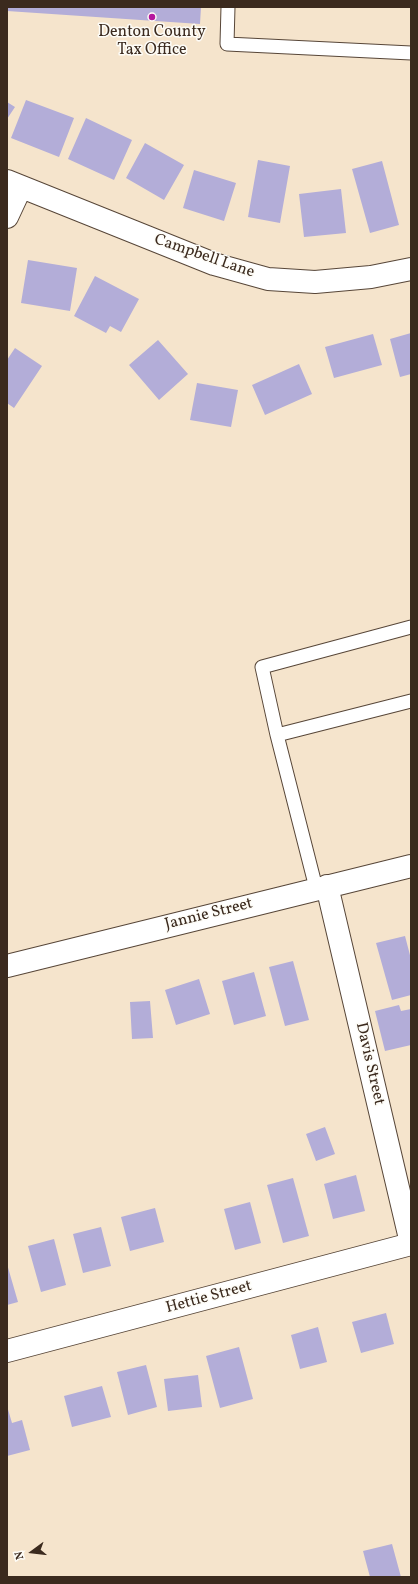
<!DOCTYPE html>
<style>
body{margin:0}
#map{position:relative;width:418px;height:1584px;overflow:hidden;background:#f5e4cc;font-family:Vollkorn,serif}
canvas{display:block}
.frame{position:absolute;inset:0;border:8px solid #3b2a1e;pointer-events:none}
.north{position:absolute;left:12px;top:1532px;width:40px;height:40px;-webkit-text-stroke:3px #fdfcf7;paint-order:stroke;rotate:255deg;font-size:11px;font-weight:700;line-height:16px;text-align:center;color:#3b2a1e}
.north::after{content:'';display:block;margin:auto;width:14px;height:18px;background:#3b2a1e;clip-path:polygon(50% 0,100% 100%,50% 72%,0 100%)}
</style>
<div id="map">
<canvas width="418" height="1584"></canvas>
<div class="frame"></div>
<div class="north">N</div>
</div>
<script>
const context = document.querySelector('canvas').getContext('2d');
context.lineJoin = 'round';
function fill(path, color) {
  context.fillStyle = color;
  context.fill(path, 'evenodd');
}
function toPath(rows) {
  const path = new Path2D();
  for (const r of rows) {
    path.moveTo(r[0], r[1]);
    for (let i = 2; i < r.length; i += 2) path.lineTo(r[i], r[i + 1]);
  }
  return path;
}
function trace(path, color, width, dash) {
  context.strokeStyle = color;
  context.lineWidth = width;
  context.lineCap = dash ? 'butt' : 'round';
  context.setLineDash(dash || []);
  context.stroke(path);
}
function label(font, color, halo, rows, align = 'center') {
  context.font = font + ' Vollkorn,serif';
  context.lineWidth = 3;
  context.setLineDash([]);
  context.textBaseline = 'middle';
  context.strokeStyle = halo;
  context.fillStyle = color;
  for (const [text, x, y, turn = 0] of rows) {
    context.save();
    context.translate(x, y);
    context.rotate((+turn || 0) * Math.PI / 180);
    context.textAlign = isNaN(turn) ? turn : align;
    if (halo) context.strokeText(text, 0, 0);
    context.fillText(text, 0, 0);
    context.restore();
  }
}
fill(toPath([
 [7,7,201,7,200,24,7,11],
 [26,100,74,118,59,157,11,138],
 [7,102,15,107,7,119],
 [86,118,132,140,114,180,68,159],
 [145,143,184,165,164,200,126,178],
 [258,160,290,166,280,223,248,217],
 [382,161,399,225,370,233,352,169],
 [194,170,236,183,224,221,183,208],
 [341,189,346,233,304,237,299,194],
 [28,260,77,268,70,311,21,303],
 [95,276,139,299,121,332,110,326,106,333,74,316],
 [411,333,411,374,400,377,390,339],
 [373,334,382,365,334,378,325,347],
 [158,340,188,374,159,400,129,365],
 [15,348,42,366,14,408,7,403,7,360],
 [299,364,312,394,265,415,252,385],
 [197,383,238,390,231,427,190,420],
 [405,936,411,959,411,995,392,1000,376,943],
 [293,961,309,1020,285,1026,269,967],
 [254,972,266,1016,234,1025,222,981],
 [199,979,210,1014,176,1025,165,990],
 [150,1001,153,1038,132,1039,130,1002],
 [399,1005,401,1011,411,1009,411,1045,385,1051,375,1011],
 [325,1127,335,1154,316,1161,306,1134],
 [356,1175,365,1211,333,1219,324,1184],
 [293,1178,309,1236,283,1243,267,1185],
 [250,1202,261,1243,235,1250,224,1209],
 [155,1208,164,1242,130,1251,121,1217],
 [101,1227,111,1266,83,1273,73,1234],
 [54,1239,66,1285,41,1292,28,1246],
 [7,1264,18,1302,7,1305],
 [386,1313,394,1344,361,1353,352,1322],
 [318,1327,327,1362,300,1369,291,1335],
 [239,1347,253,1399,220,1408,206,1356],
 [146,1365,157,1407,128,1415,117,1372],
 [198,1375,202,1407,168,1411,164,1379],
 [102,1386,111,1417,72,1427,64,1396],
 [7,1406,12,1423,22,1420,30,1450,7,1456],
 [392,1544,401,1577,370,1577,363,1551]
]), '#b3add8');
const service = toPath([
 [228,7,227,44,411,53],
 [277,735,262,667,411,627],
 [316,888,277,735,411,701]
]);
const minor = toPath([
 [7,181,214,264,268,279,315,282,371,277,411,269],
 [7,217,21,187],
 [327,886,411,1243],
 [7,966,411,866],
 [7,1351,411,1244]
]);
trace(service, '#574638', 15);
trace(minor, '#574638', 24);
trace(service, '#fff', 13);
trace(minor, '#fff', 22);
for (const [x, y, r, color] of [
 [152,17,4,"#b5179e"]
]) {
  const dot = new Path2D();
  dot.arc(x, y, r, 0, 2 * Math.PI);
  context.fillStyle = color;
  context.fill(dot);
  trace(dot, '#fdfcf7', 1.5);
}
label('16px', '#3b2a1e', '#fdfcf7', [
 ["Denton County",152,33],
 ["Tax Office",152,51]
]);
label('16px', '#3b2a1e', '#fdfcf7', [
 ["Campbell Lane",204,257,19],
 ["Jannie Street",209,915,-14],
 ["Davis Street",369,1064,77],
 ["Hettie Street",209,1298,-15]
]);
</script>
